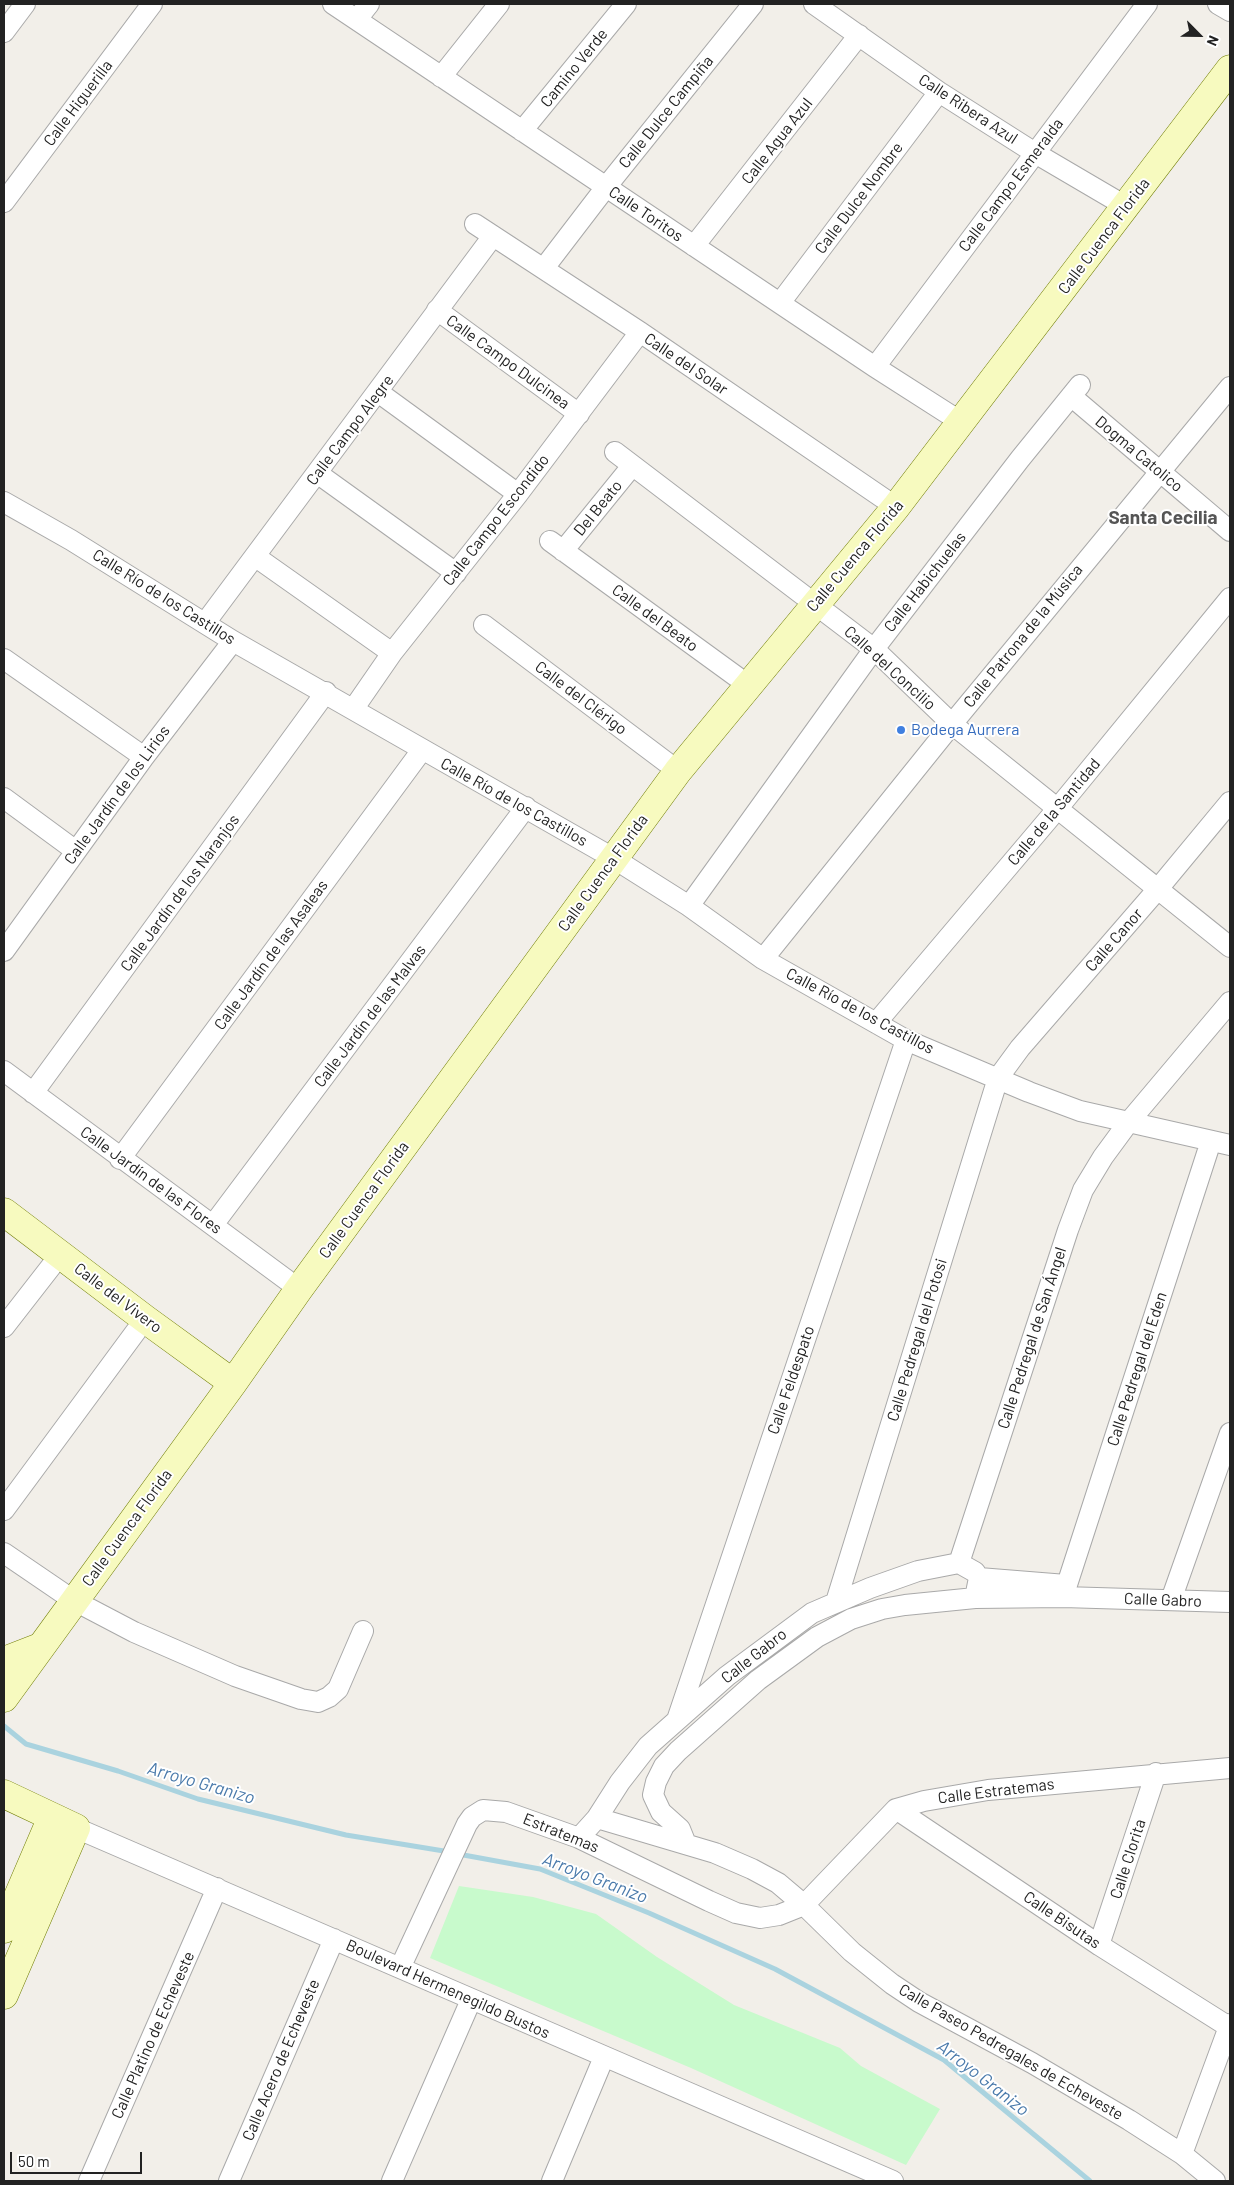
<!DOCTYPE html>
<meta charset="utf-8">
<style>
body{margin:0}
#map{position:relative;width:1234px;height:2185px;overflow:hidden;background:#f2efe9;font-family:Barlow,sans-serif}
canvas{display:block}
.frame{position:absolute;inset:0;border:5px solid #222;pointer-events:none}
.north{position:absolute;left:1174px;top:10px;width:50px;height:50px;-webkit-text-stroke:4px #fff;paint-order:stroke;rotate:113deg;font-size:14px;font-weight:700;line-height:20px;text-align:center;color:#222}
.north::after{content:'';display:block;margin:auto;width:18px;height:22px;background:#222;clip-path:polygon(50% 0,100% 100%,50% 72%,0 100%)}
.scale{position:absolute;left:10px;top:2152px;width:132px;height:22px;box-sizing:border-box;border:2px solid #222;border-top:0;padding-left:6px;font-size:15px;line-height:18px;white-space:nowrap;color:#222;-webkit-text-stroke:4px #fff;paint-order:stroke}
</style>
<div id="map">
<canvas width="1234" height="2185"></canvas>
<div class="frame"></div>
<div class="north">N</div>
<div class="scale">50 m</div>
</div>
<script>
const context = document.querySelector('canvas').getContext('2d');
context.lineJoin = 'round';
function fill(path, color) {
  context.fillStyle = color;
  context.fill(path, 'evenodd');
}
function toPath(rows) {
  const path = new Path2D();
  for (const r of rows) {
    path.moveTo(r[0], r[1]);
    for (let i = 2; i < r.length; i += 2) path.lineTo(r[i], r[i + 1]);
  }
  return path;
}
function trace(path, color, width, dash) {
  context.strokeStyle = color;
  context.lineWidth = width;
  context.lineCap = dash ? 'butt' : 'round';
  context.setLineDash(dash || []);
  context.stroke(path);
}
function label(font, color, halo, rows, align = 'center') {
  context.font = font + ' Barlow,sans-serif';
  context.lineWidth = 4;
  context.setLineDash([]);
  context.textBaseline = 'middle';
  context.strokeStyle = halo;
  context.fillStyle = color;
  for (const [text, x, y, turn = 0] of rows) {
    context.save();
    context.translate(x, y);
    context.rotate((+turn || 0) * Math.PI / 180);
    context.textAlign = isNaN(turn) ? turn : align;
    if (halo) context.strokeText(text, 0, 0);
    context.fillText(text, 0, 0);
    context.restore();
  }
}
fill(toPath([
 [459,1886,533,1897,596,1914,657,1957,734,2005,840,2048,861,2066,940,2109,906,2165,691,2068,430,1958]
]), '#c8facc');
trace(toPath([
 [4,1726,26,1744,118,1771,198,1799,346,1835,450,1852],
 [458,1854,540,1869,649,1913,775,1969,944,2060,1090,2181]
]), '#aad3df', 5);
const street = toPath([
 [333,4,875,367,961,422],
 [814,4,939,92,1035,153,1127,207],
 [1218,4,1230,11],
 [357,19,369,4],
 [4,32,25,4],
 [441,77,499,4],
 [522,131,626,4],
 [4,202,152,4],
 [475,224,640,332,896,507],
 [694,246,859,35],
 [544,268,606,187,753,4],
 [780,303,939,92],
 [437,310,579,414],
 [875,367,1147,4],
 [378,392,518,494],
 [1071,396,1230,531],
 [615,452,874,649,952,724,1230,947],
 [317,473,456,573],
 [4,502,71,540,233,641,613,858,689,906,763,959,906,1040,1029,1092,1080,1111,1230,1145],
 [550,541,748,685],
 [563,551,632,466],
 [256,557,392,653],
 [205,623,493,236],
 [484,625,678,771],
 [4,659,144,757],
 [354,708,392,653,518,494,640,332],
 [4,798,76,851],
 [689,906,874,649,1020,459,1080,385],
 [4,951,144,757,233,641],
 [763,959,952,724,1230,387],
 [876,1023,1058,808,1230,598],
 [4,1071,299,1289],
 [33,1093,326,692],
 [120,1159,422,750],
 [213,1225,526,807],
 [4,1327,60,1255],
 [4,1510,145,1319],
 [4,1553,73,1600,134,1632,235,1676,301,1699,318,1702,329,1697,338,1689,363,1631],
 [959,1563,1068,1230,1083,1190,1103,1157,1128,1123,1230,1002],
 [979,1578,1066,1585],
 [1063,1597,1211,1141],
 [975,1598,1063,1597,1230,1602],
 [1171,1600,1230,1433],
 [836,1602,998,1078,1020,1048,1157,890,1230,802],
 [677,1720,906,1040],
 [896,1809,1099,1945,1229,2027],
 [597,1818,715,1853,752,1869,778,1883,804,1905,852,1952,892,1984,919,2002,1032,2063,1129,2120,1182,2154,1215,2181],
 [76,1828,893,2181],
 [579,1838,597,1818,620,1782,648,1746,727,1676,812,1613,870,1588,918,1571,959,1563,975,1572,979,1578,975,1598,905,1605,882,1609,851,1619,817,1637,758,1680,678,1751,664,1766,656,1782,653,1795,661,1812,680,1829,686,1844],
 [1099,1945,1156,1773],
 [400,1968,467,1824,472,1817,483,1810,506,1812,579,1838,709,1901,736,1913,760,1918,779,1915,804,1905,896,1809,924,1801,988,1790,1230,1768],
 [1182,2154,1230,2024],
 [89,2181,217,1888],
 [229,2181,334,1939],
 [392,2181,471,2000],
 [552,2181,604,2057]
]);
const secondary = toPath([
 [4,1212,145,1319,233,1383],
 [4,1661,40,1647],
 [4,1698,233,1383,299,1289,678,771,896,507,1230,69],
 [4,1794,76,1828,4,1995],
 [4,1929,52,1817]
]);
trace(street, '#a9a9a9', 22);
trace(secondary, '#707d05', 29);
trace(street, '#fff', 20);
trace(secondary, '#f7fabf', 28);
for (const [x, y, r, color] of [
 [901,730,5,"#3f7fe0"]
]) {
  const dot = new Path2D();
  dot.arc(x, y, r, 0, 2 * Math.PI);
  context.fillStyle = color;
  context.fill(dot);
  trace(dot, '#fff', 2);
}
label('16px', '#222', '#fff', [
 ["Camino Verde",574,68,-51],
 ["Calle Higuerilla",78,103,-53],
 ["Calle Ribera Azul",968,109,33],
 ["Calle Dulce Campiña",666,112,-51],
 ["Calle Agua Azul",777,141,-52],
 ["Calle Campo Esmeralda",1011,185,-53],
 ["Calle Dulce Nombre",859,198,-53],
 ["Calle Toritos",646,214,34],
 ["Calle Cuenca Florida",1104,236,-53],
 ["Calle Campo Dulcinea",508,362,36],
 ["Calle del Solar",686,364,34],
 ["Calle Campo Alegre",350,430,-53],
 ["Dogma Catolico",1139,454,40],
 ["Del Beato",598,508,-51],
 ["Calle Campo Escondido",496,520,-52],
 ["Calle Cuenca Florida",855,556,-50],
 ["Calle Habichuelas",925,582,-52],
 ["Calle Río de los Castillos",164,597,32],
 ["Calle del Beato",655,618,36],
 ["Calle Patrona de la Música",1023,636,-51],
 ["Calle del Concilio",890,668,42],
 ["Calle del Clérigo",581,698,37],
 ["Calle Jardín de los Lirios",117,795,-54],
 ["Calle Río de los Castillos",514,802,29],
 ["Calle de la Santidad",1054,812,-50],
 ["Calle Cuenca Florida",603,873,-54],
 ["Calle Jardín de los Naranjos",180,893,-54],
 ["Calle Canor",1114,940,-49],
 ["Calle Jardín de las Asaleas",271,955,-54],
 ["Calle Río de los Castillos",860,1011,28],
 ["Calle Jardín de las Malvas",370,1016,-53],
 ["Calle Jardín de las Flores",151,1180,36],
 ["Calle Cuenca Florida",364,1200,-54],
 ["Calle del Vivero",118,1298,37],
 ["Calle Pedregal de San Ángel",1032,1338,-72],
 ["Calle Pedregal del Potosi",917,1340,-73],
 ["Calle Pedregal del Eden",1137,1369,-72],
 ["Calle Feldespato",791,1380,-71],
 ["Calle Cuenca Florida",127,1528,-54],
 ["Calle Gabro",1163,1600,2],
 ["Calle Gabro",754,1656,-38],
 ["Calle Estratemas",996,1791,-7],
 ["Estratemas",561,1833,22],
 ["Calle Clorita",1128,1859,-72],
 ["Calle Bisutas",1062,1920,34],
 ["Boulevard Hermenegildo Bustos",448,1989,24],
 ["Calle Platino de Echeveste",153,2035,-66],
 ["Calle Paseo Pedregales de Echeveste",1011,2052,30],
 ["Calle Acero de Echeveste",281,2060,-67]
]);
label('16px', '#366cbe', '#fff', [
 ["Bodega Aurrera",911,730]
], 'left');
label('italic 18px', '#4a7aab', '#fff', [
 ["Arroyo Granizo",201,1783,16],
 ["Arroyo Granizo",595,1878,21],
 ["Arroyo Granizo",983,2078,38]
]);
label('bold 19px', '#555', '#fff', [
 ["Santa Cecilia",1163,518]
]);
</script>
